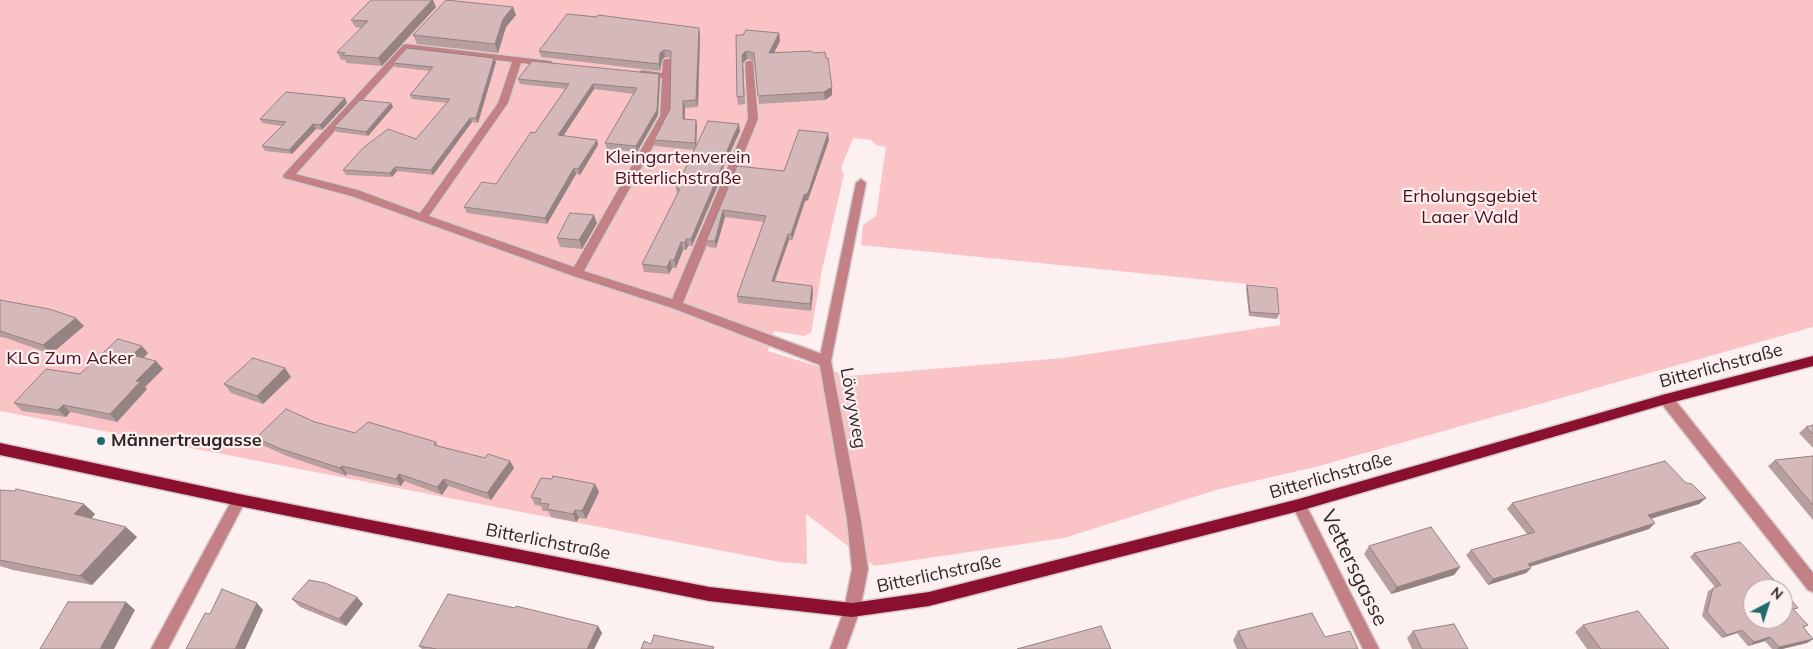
<!DOCTYPE html>
<meta charset="utf-8">
<style>
body{margin:0}
#map{position:relative;width:1813px;height:649px;overflow:hidden;background:#fcf0f0;font-family:Mulish,sans-serif}
canvas{display:block}
.north{position:absolute;left:1743px;top:579px;width:50px;height:50px;box-sizing:border-box;background:#fcf0f0;border:1px solid #ab9fa0;border-radius:50%;rotate:40deg;font-size:14px;font-weight:700;line-height:20px;text-align:center;color:#312627}
.north::after{content:'';display:block;margin:auto;width:18px;height:22px;background:#1f6b6b;clip-path:polygon(50% 0,100% 100%,50% 72%,0 100%)}
</style>
<div id="map">
<canvas width="1813" height="649"></canvas>
<div class="north">N</div>
</div>
<script>
const context = document.querySelector('canvas').getContext('2d');
context.lineJoin = 'round';
function fill(path, color) {
  context.fillStyle = color;
  context.fill(path, 'evenodd');
}
function toPath(rows) {
  const path = new Path2D();
  for (const r of rows) {
    path.moveTo(r[0], r[1]);
    for (let i = 2; i < r.length; i += 2) path.lineTo(r[i], r[i + 1]);
  }
  return path;
}
function trace(path, color, width, dash) {
  context.strokeStyle = color;
  context.lineWidth = width;
  context.lineCap = dash ? 'butt' : 'round';
  context.setLineDash(dash || []);
  context.stroke(path);
}
function label(font, color, halo, rows, align = 'center') {
  context.font = font + ' Mulish,sans-serif';
  context.lineWidth = 4.5;
  context.setLineDash([]);
  context.textBaseline = 'middle';
  context.strokeStyle = halo;
  context.fillStyle = color;
  for (const [text, x, y, turn = 0] of rows) {
    context.save();
    context.translate(x, y);
    context.rotate((+turn || 0) * Math.PI / 180);
    context.textAlign = isNaN(turn) ? turn : align;
    if (halo) context.strokeText(text, 0, 0);
    context.fillText(text, 0, 0);
    context.restore();
  }
}
fill(toPath([
 [0,0,1813,0,1813,327,1319,466,1216,490,1064,538,874,566,806,514,807,564,780,562,0,411],
 [853,138,871,140,876,145,886,147,876,216,863,225,861,245,1277,287,1280,325,1063,358,849,376,768,351,774,331,804,336,811,333,822,270,844,174,841,168]
]), '#fac4c7');
const service = toPath([
 [406,44,551,61,553,63,548,66,521,63,508,103,429,216,574,267,660,116,662,78,642,76,637,73,642,70,662,73,663,61,665,59,671,59,670,116,584,271,672,299,748,119,745,63,747,61,753,61,758,119,683,303,830,357,831,361,830,365,820,365,672,308,573,276,351,196,284,178,283,176,284,174,403,45,406,44],
 [408,50,512,62,498,103,420,213,358,190,296,174,408,50]
]);
const minor = toPath([
 [861,179,866,183,831,361,861,520,868,569,860,610,846,649,830,649,844,610,852,569,847,520,819,361,856,183,861,179],
 [1666,394,1671,395,1813,573,1813,592,1808,590,1661,403,1659,399,1661,395,1666,394],
 [239,494,244,496,246,500,168,649,151,649,234,496,239,494],
 [1299,499,1304,501,1379,649,1363,649,1292,505,1294,501,1299,499]
]);
const primary = toPath([
 [1813,356,1813,366,1666,404,1299,511,929,606,852,617,709,601,239,506,0,455,0,443,239,494,709,587,852,603,929,592,1299,499,1666,394,1813,356]
]);
trace(service, '#d7cccc', 3);
trace(minor, '#d7cccc', 3);
trace(primary, '#d7cccc', 3);
fill(service, '#c38186');
fill(minor, '#c38186');
fill(primary, '#8b0f2f');
fill(toPath([
 [436,7,382,66,346,63,345,60,341,60,337,52,361,28,355,27,351,20],
 [516,15,506,27,498,53,417,44,413,35],
 [779,33,780,41,774,52,832,95,825,100,759,104,754,61,747,59,743,63,745,104,738,105,737,97,736,35],
 [700,35,698,107,685,108,685,119,696,120,697,127,696,144,740,131,723,168,724,171,692,246,688,246,686,250,683,250,676,268,672,268,669,274,644,272,642,264,677,194,676,188,694,150,655,146,654,140,670,109,671,58,665,57,662,60,660,71,541,57,539,51],
 [496,62,478,123,472,122,433,175,397,171,392,177,346,175,343,170,416,139,447,103,412,99,410,95,430,71,395,67,393,63],
 [659,74,660,80,658,115,637,152,607,149,605,143,634,94,594,89,563,136,597,140,598,145,580,175,576,174,547,224,467,213,464,207,496,184,535,133,565,89,520,84,518,79],
 [347,103,322,130,316,129,292,154,265,151,262,146,282,126,262,123,260,119],
 [391,103,393,107,368,136,337,132,334,127],
 [829,140,808,200,805,201,792,240,789,240,775,281,812,286,813,292,811,311,738,303,737,296,764,222,725,217,716,248,708,247,706,241,737,166,784,171],
 [597,223,582,249,560,247,557,238],
 [1247,285,1279,314,1277,319,1249,316,1246,289],
 [0,300,84,326,51,354,6,338,0,337],
 [148,353,143,358,156,361,163,369,145,387,147,389,117,422,70,412,66,417,22,411,14,403,80,374],
 [291,377,263,404,231,393,224,384],
 [315,422,355,433,436,442,438,446,485,458,510,461,514,468,491,500,448,486,442,495,404,481,401,486,347,474,346,476,287,456,262,445,256,438],
 [1813,425,1813,448,1799,433,1806,427],
 [1813,456,1813,520,1768,466,1775,460],
 [552,479,595,484,599,492,586,519,579,518,576,522,551,517,548,511,543,511,541,506,535,505,531,497],
 [1686,483,1706,498,1699,504,1651,519,1649,529,1530,567,1531,568,1526,573,1488,585,1466,555,1471,550,1527,534,1507,509,1512,503],
 [0,490,95,514,91,519,137,537,92,585,13,570,0,566],
 [1369,546,1460,567,1454,575,1391,594,1364,554],
 [1694,553,1794,611,1808,625,1803,628,1813,639,1807,643,1782,649,1772,649,1765,641,1748,646,1737,633,1722,638,1702,616,1708,591,1715,587,1690,557],
 [292,599,363,604,346,626,300,607],
 [1583,625,1669,649,1587,649,1575,632],
 [598,626,602,633,594,649,422,649,419,646],
 [1238,631,1325,637,1358,649,1237,649,1233,640],
 [1413,631,1468,649,1412,649,1407,638]
]), '#b79fa0');
fill(toPath([
 [432,0,433,0,436,7,382,66,378,58],
 [513,7,516,15,506,27,498,53,495,44,503,19],
 [699,28,700,35,698,107,696,100],
 [779,33,780,41,770,61,769,53],
 [664,50,665,57,662,60,660,71,659,64,660,53],
 [746,51,747,59,743,63,745,104,742,55],
 [494,58,496,62,478,123,476,118],
 [659,74,660,80,658,115,637,152,636,146],
 [593,84,594,89,560,141,558,135],
 [832,87,832,95,825,100,824,92],
 [345,98,347,103,322,130,320,125],
 [683,101,685,108,684,126,683,119],
 [391,103,393,107,368,136,366,132],
 [470,118,472,122,433,175,431,170],
 [696,120,697,127,696,150,695,143],
 [313,124,316,129,292,154,289,150],
 [739,124,740,131,723,168,724,171,692,246,691,239,721,164],
 [828,133,829,140,808,200,805,201,792,240,791,234,804,195],
 [597,140,598,145,580,175,578,169],
 [395,167,397,171,392,177,390,173],
 [574,168,576,174,547,224,545,218],
 [723,210,725,217,716,248,715,241],
 [594,215,597,223,582,249,579,240],
 [788,234,789,240,772,287,772,281],
 [686,239,688,246,686,250,685,243],
 [681,242,683,250,676,268,674,260],
 [670,260,672,268,669,274,667,267],
 [812,286,813,292,811,311,810,304],
 [76,318,84,326,51,354,43,345],
 [142,346,148,353,139,363,132,355],
 [156,361,163,369,145,387,147,389,117,422,110,414,136,381],
 [285,368,291,377,263,404,257,396],
 [63,405,70,412,66,417,58,410],
 [510,461,514,468,491,500,487,493],
 [342,466,347,474,346,476,340,468],
 [399,474,404,481,401,486,396,479],
 [444,479,448,486,442,495,437,487],
 [595,484,599,492,586,519,582,511],
 [1706,498,1699,504,1642,521,1648,515],
 [84,504,95,514,86,525,74,514],
 [575,510,579,518,576,522,573,514],
 [1655,523,1649,529,1522,569,1528,564],
 [126,527,137,537,92,585,80,576],
 [1460,567,1454,575,1391,594,1397,587],
 [1531,568,1526,573,1488,585,1493,579],
 [357,597,363,604,346,626,339,619],
 [126,602,135,610,114,649,100,649],
 [257,603,263,610,245,649,235,649],
 [598,626,602,633,594,649,587,649],
 [1742,630,1737,633,1722,638,1727,635],
 [1770,637,1765,641,1748,646,1754,642],
 [1813,639,1807,643,1782,649,1777,649,1779,647]
]), '#958282');
const building = toPath([
 [371,0,432,0,378,58,342,55,345,53,337,52,368,21,351,20,371,0],
 [446,0,513,7,503,19,495,44,413,35,446,0],
 [567,14,597,17,598,15,699,28,696,100,683,101,683,119,696,120,695,143,654,140,670,109,671,51,664,50,660,53,659,64,539,51,567,14],
 [746,30,779,33,769,53,811,51,814,53,825,52,826,58,828,58,832,87,824,92,758,96,754,53,746,51,742,55,744,96,737,97,736,35,743,35,746,30],
 [407,48,494,58,476,118,470,118,431,170,395,167,390,173,343,170,363,148,388,129,416,139,450,99,410,95,433,67,393,63,407,48],
 [532,61,659,74,657,110,636,146,605,143,637,88,593,84,558,135,597,140,578,169,574,168,545,218,464,207,482,182,496,184,531,132,535,133,569,84,518,79,532,61],
 [286,92,345,98,320,125,313,124,289,150,262,146,286,122,260,119,286,92],
 [360,100,391,103,366,132,334,127,360,100],
 [708,121,739,124,721,164,723,164,691,239,686,239,685,243,681,242,674,260,670,260,667,267,642,264,680,189,676,188,708,121],
 [799,130,828,133,808,193,804,195,791,234,788,234,772,281,812,286,810,304,737,296,766,216,723,210,715,241,706,241,737,166,784,171,799,130],
 [570,213,594,215,579,240,557,238,570,213],
 [1247,285,1277,288,1279,314,1250,312,1247,285],
 [0,300,49,309,76,318,43,345,0,331,0,300],
 [118,339,142,346,132,355,156,361,136,381,140,382,110,414,63,405,58,410,14,403,46,369,80,374,118,339],
 [253,358,285,368,257,396,224,384,253,358],
 [286,409,315,422,355,433,368,422,436,442,434,445,485,458,488,454,510,461,487,493,444,479,437,487,399,474,396,479,342,466,340,468,281,449,256,438,286,409],
 [1813,425,1813,434,1806,427,1813,425],
 [1813,456,1813,505,1775,460,1813,456],
 [1665,461,1686,483,1692,484,1706,498,1648,515,1655,523,1528,564,1531,568,1493,579,1471,550,1535,532,1512,503,1665,461],
 [553,476,595,484,582,511,575,510,573,514,547,509,549,504,539,503,541,499,531,497,541,478,552,479,553,476],
 [16,489,84,504,74,514,126,527,80,576,0,560,0,490,15,491,16,489],
 [1431,527,1460,567,1397,587,1369,546,1431,527],
 [1740,542,1782,589,1753,589,1753,619,1783,619,1783,590,1798,608,1793,609,1808,625,1803,627,1813,639,1779,647,1770,637,1754,642,1742,630,1727,635,1707,612,1713,588,1721,585,1694,553,1740,542],
 [309,580,325,583,357,597,339,619,292,599,309,580],
 [222,589,257,603,235,649,186,649,205,613,210,614,222,589],
 [448,594,515,608,516,606,598,626,587,649,437,649,419,646,448,594],
 [68,602,126,602,100,649,40,649,68,602],
 [1638,611,1669,649,1601,649,1583,625,1638,611],
 [1312,613,1325,637,1350,631,1358,649,1247,649,1238,631,1312,613],
 [1454,624,1468,649,1422,649,1413,631,1454,624],
 [1101,626,1111,649,1017,649,1101,626],
 [654,635,714,647,713,649,641,649,644,641,651,644,654,635]
]);
fill(building, '#d5b9ba');
trace(building, '#958282', 1);
for (const [x, y, r, color] of [
 [101,441,5,"#1f6b6b"]
]) {
  const dot = new Path2D();
  dot.arc(x, y, r, 0, 2 * Math.PI);
  context.fillStyle = color;
  context.fill(dot);
  trace(dot, '#fcf0f0', 2);
}
label('18px', '#4e101b', '#fcf0f0', [
 ["Kleingartenverein",678,158],
 ["Bitterlichstraße",678,179],
 ["Erholungsgebiet",1470,197],
 ["Laaer Wald",1470,218],
 ["KLG Zum Acker",70,359]
]);
label('18px', '#312627', '#fcf0f0', [
 ["Bitterlichstraße",1721,366,-15],
 ["Löwyweg",853,408,80],
 ["Bitterlichstraße",1331,476,-16],
 ["Bitterlichstraße",548,542,11],
 ["Bitterlichstraße",939,574,-12]
]);
label('bold 18px', '#312627', '#fcf0f0', [
 ["Männertreugasse",111,441]
], 'left');
label('21px', '#312627', '#fcf0f0', [
 ["Vettersgasse",1354,568,64]
]);
</script>
